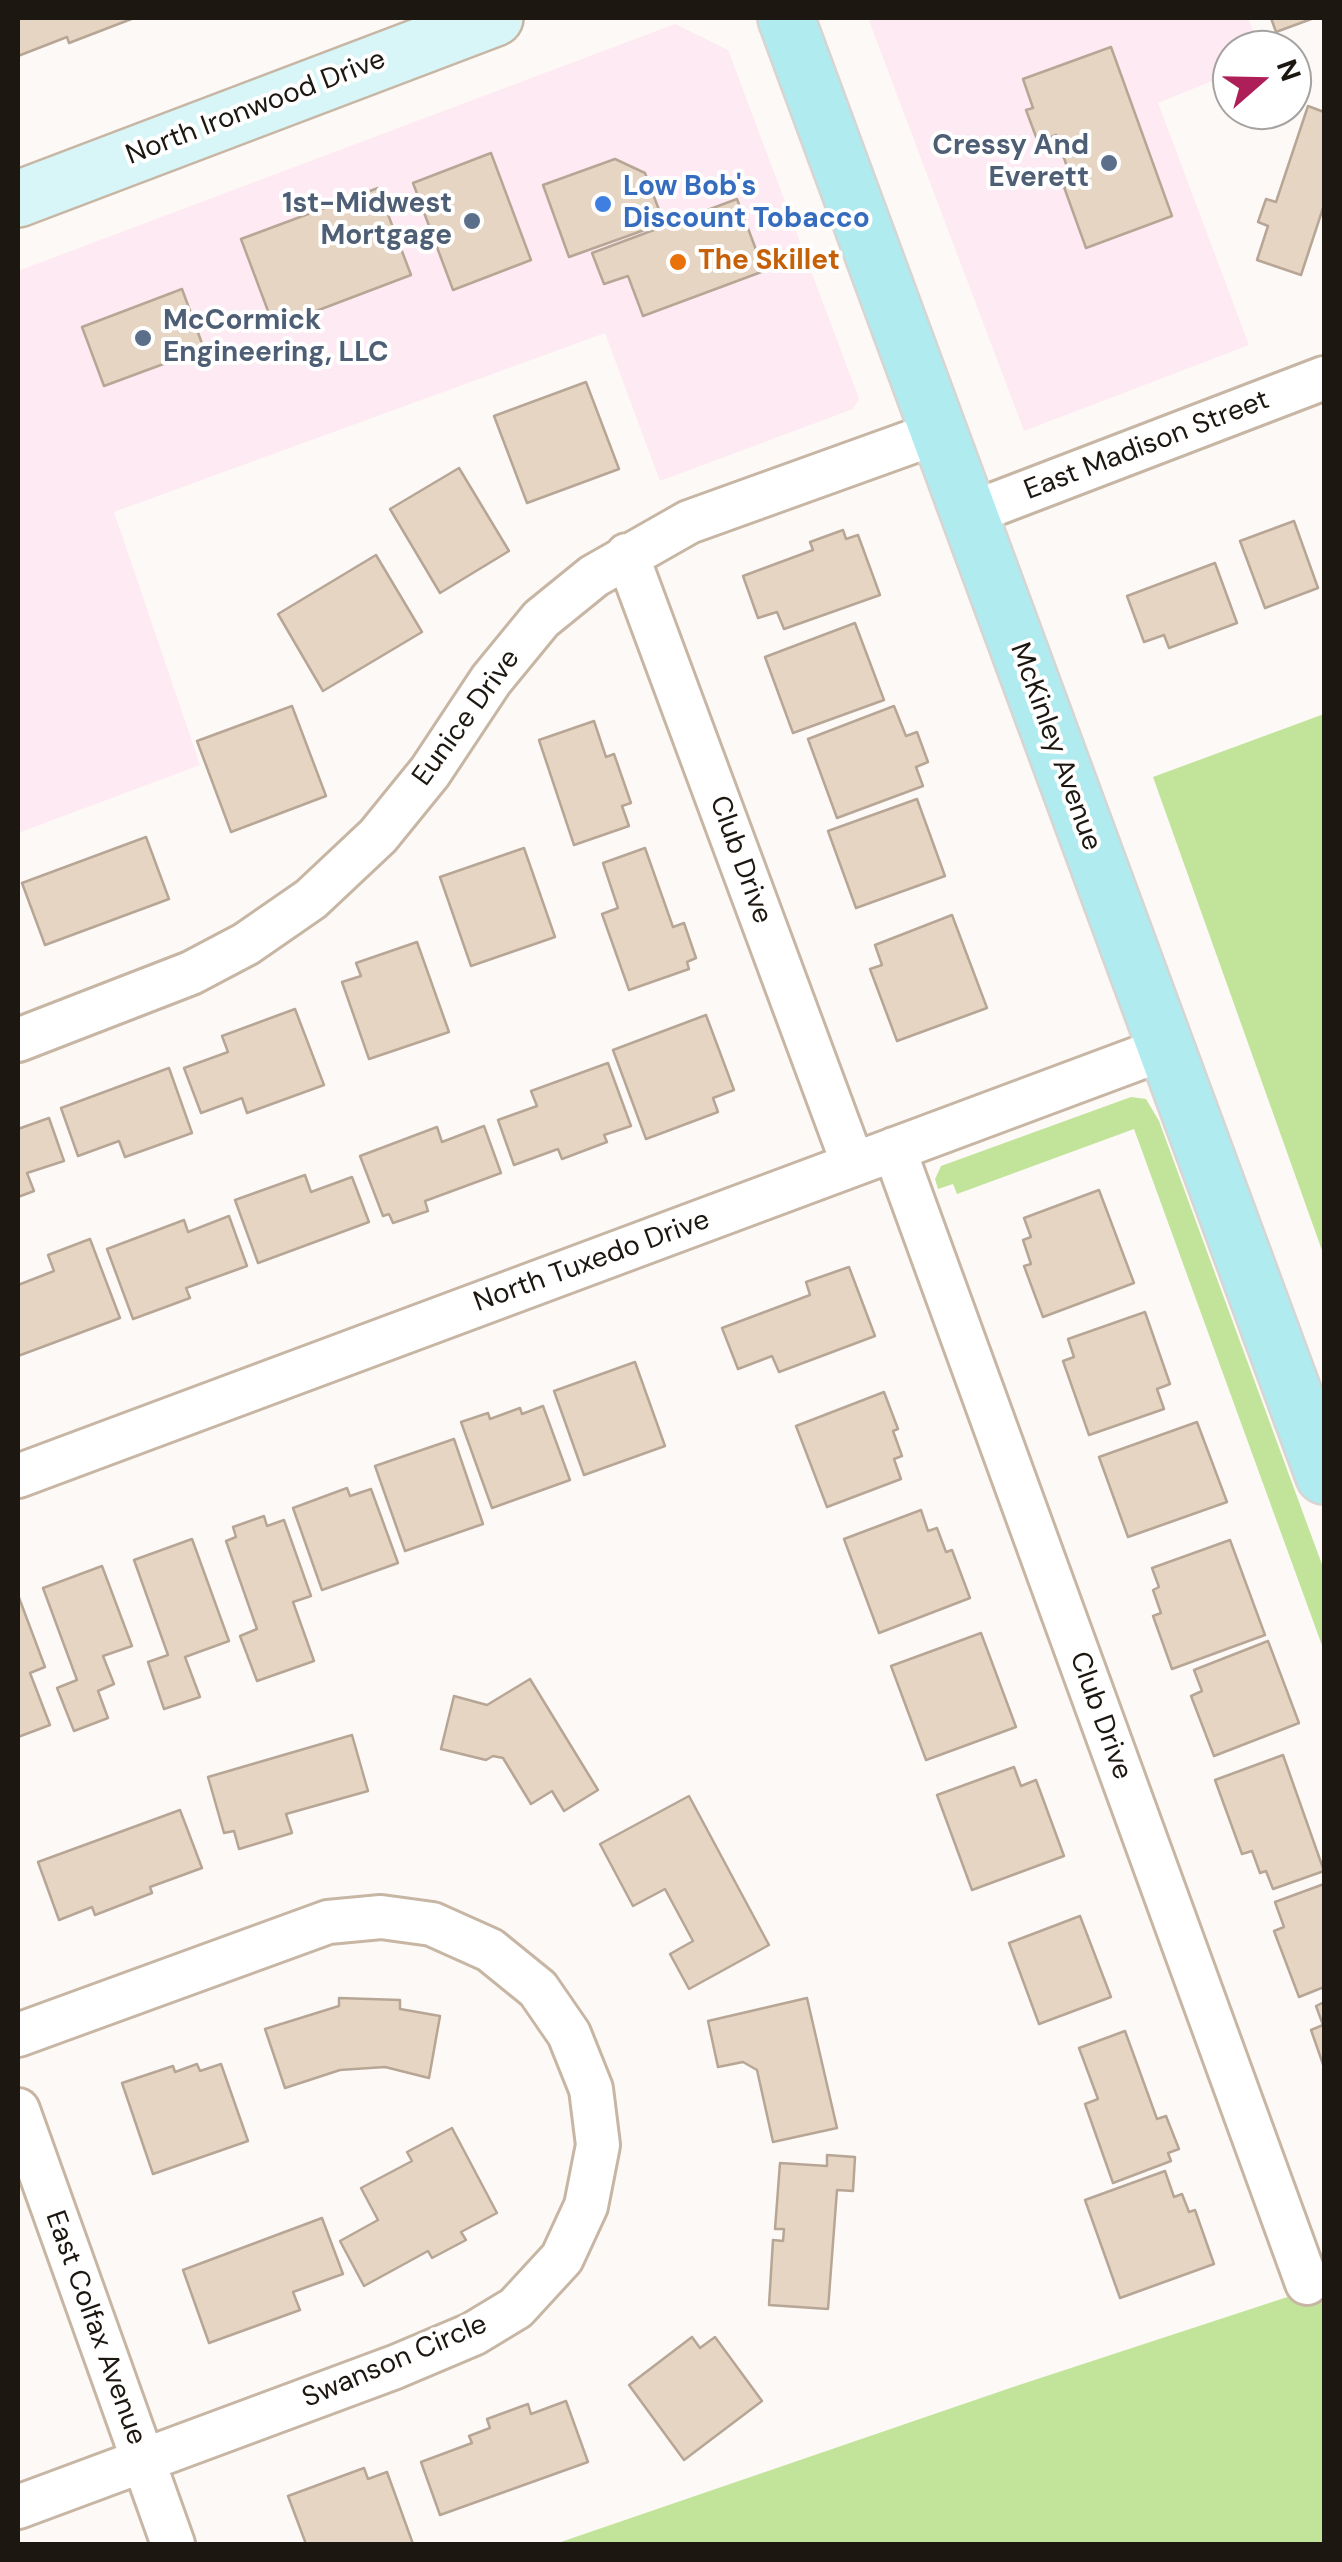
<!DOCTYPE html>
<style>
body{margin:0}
#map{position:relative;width:1342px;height:2562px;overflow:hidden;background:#fdf9f6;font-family:"DM Sans",sans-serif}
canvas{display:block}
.frame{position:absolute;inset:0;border:20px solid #1d1711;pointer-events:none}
.north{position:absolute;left:1212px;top:30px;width:100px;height:100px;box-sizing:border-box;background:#fff;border:2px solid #a5a2a0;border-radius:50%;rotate:70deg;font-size:28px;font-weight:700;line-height:40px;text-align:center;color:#1d1711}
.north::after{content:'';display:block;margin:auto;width:35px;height:45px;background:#ae1f59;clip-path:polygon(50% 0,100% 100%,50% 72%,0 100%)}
</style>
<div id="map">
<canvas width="1342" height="2562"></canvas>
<div class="frame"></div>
<div class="north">N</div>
</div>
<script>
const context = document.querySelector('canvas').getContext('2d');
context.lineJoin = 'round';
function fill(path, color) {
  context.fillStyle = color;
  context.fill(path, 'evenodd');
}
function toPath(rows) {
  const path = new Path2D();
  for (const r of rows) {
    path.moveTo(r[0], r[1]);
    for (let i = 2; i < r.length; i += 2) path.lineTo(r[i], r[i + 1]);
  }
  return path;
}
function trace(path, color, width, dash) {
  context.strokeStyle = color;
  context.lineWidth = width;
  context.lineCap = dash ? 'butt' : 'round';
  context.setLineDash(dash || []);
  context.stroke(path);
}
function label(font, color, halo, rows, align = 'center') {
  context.font = font + ' "DM Sans",sans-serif';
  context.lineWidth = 8;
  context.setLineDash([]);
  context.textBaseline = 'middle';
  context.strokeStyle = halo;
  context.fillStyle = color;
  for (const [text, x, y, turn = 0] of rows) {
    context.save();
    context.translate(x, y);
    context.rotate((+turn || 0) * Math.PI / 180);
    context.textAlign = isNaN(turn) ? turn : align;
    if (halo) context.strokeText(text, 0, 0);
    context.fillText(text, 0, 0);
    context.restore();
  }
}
fill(toPath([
 [868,18,1248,18,1261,50,1232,50,1232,73,1158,103,1249,345,1024,431],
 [675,24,728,50,859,399,853,409,660,481,605,333,114,512,200,765,18,833,18,271]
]), '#feeaf2');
fill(toPath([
 [1324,714,1324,1256,1153,777],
 [1131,1097,1146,1099,1159,1121,1324,1570,1324,1651,1134,1129,957,1194,953,1184,938,1189,935,1179,941,1166],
 [1324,2285,1324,2544,555,2544,1016,2386]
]), '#c2e49a');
const building = toPath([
 [18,18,134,18,69,43,67,37,18,56,18,18],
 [1271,18,1314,18,1276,32,1271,18],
 [1111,47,1172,216,1086,248,1064,187,1073,184,1056,135,1038,142,1026,110,1033,108,1023,79,1111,47],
 [1308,106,1324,112,1324,205,1301,275,1257,260,1268,226,1258,222,1266,199,1276,202,1308,106],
 [491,153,531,260,453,290,413,183,491,153],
 [615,159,645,173,664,223,569,257,543,185,615,159],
 [378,188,411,275,274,327,241,239,378,188],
 [737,199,764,271,643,316,628,276,604,284,592,253,737,199],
 [182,289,204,349,104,386,82,327,182,289],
 [586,382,619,469,527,503,494,416,586,382],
 [459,468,509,551,440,593,390,509,459,468],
 [1294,521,1318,588,1265,608,1240,541,1294,521],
 [843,530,846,539,858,535,880,595,784,629,777,612,758,618,743,576,813,550,810,542,843,530],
 [376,555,422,632,323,691,278,614,376,555],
 [1215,563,1237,623,1169,648,1164,635,1144,642,1127,596,1215,563],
 [855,623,884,700,793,733,765,657,855,623],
 [292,706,326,796,231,832,197,741,292,706],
 [894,706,906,736,917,732,928,762,916,767,923,786,837,818,808,739,894,706],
 [594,721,606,757,614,754,631,803,622,806,629,826,574,845,539,740,594,721],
 [917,799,945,876,856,908,828,831,917,799],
 [146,837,169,899,45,945,22,883,146,837],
 [524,848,555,937,471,966,440,877,524,848],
 [645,848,673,927,684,923,696,958,687,962,689,969,629,990,602,914,618,908,603,863,645,848],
 [952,915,987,1008,897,1041,870,969,882,965,875,945,952,915],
 [417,942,449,1032,369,1059,342,982,361,976,356,963,417,942],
 [295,1009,324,1085,247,1113,242,1098,201,1113,184,1068,228,1052,222,1036,295,1009],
 [706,1015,734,1090,713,1098,718,1112,646,1139,613,1050,706,1015],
 [608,1063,631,1126,604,1135,607,1142,562,1159,558,1149,514,1165,498,1120,537,1106,531,1091,608,1063],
 [169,1068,192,1133,125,1157,119,1141,78,1156,61,1108,169,1068],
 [49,1118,64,1161,27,1173,34,1191,18,1197,18,1129,49,1118],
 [484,1126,501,1173,425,1201,428,1211,393,1223,389,1214,383,1216,360,1156,437,1127,442,1142,484,1126],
 [305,1175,311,1192,352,1177,369,1222,258,1263,235,1200,305,1175],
 [1099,1190,1134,1283,1043,1317,1024,1266,1031,1264,1023,1240,1031,1237,1024,1218,1099,1190],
 [229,1216,247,1266,186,1288,190,1298,133,1319,107,1249,184,1220,188,1232,229,1216],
 [90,1239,120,1318,18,1356,18,1285,54,1271,48,1255,90,1239],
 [849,1267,875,1336,779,1372,772,1356,738,1369,722,1328,810,1295,806,1282,849,1267],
 [1145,1312,1170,1384,1157,1389,1164,1409,1089,1435,1063,1361,1074,1357,1068,1339,1145,1312],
 [635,1362,665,1446,584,1475,554,1391,635,1362],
 [884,1392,898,1429,893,1431,902,1456,894,1459,901,1479,827,1507,796,1426,884,1392],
 [543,1406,570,1480,492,1508,461,1422,488,1413,490,1419,520,1408,522,1414,543,1406],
 [1197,1422,1227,1502,1128,1537,1099,1457,1197,1422],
 [454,1439,483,1524,405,1551,375,1466,454,1439],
 [347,1488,350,1496,371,1489,398,1563,322,1590,293,1508,347,1488],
 [921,1510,928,1531,937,1528,946,1552,952,1550,970,1598,879,1633,844,1539,921,1510],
 [264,1516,267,1526,284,1520,311,1596,293,1602,314,1661,257,1681,240,1636,257,1629,226,1541,236,1537,233,1527,264,1516],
 [192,1539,229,1641,185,1657,200,1697,164,1709,148,1662,168,1655,134,1560,192,1539],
 [1230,1540,1265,1635,1172,1669,1153,1616,1161,1613,1153,1590,1159,1587,1152,1568,1230,1540],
 [102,1566,132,1646,103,1656,114,1684,98,1691,108,1718,74,1731,57,1688,77,1680,43,1588,102,1566],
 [18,1595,45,1667,30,1673,50,1725,18,1737,18,1595],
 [981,1633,1016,1727,926,1760,891,1666,981,1633],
 [1268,1641,1299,1723,1214,1756,1191,1696,1202,1691,1194,1670,1268,1641],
 [530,1679,598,1790,564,1811,552,1791,531,1804,503,1758,493,1756,486,1760,441,1749,454,1696,487,1705,530,1679],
 [352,1735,368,1791,286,1814,292,1833,239,1849,234,1831,224,1833,208,1777,352,1735],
 [1283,1755,1324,1871,1273,1889,1266,1871,1260,1873,1252,1851,1242,1854,1215,1780,1283,1755],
 [1014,1767,1021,1786,1036,1780,1064,1856,972,1890,937,1795,1014,1767],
 [689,1796,769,1945,689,1989,670,1954,693,1941,665,1889,633,1906,600,1844,689,1796],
 [180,1810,202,1868,150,1887,152,1893,95,1915,92,1907,59,1920,38,1862,180,1810],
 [1324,1884,1324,1987,1299,1997,1274,1931,1284,1927,1275,1902,1324,1884],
 [1080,1916,1111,1997,1039,2024,1009,1943,1080,1916],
 [339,1998,400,2000,400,2009,440,2016,429,2078,385,2067,340,2070,285,2088,265,2029,339,2006,339,1998],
 [807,1998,837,2128,773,2142,757,2070,743,2062,718,2067,708,2021,807,1998],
 [1324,2002,1324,2067,1311,2030,1323,2025,1316,2006,1324,2002],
 [1125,2031,1157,2119,1166,2116,1179,2149,1168,2153,1171,2161,1113,2183,1085,2104,1098,2099,1079,2048,1125,2031],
 [197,2064,200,2071,221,2064,248,2141,153,2174,122,2083,173,2066,175,2072,197,2064],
 [452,2128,497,2213,461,2232,466,2240,432,2258,428,2251,364,2286,340,2241,378,2220,361,2188,412,2161,407,2152,452,2128],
 [827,2155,855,2157,853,2191,837,2190,828,2309,769,2305,773,2240,783,2241,784,2229,775,2229,780,2163,827,2166,827,2155],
 [1165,2171,1174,2197,1182,2194,1189,2212,1195,2210,1214,2264,1120,2298,1085,2200,1165,2171],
 [322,2218,343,2274,293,2292,300,2310,209,2343,183,2270,322,2218],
 [692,2337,700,2348,715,2337,762,2401,684,2460,629,2385,692,2337],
 [566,2401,588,2462,440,2515,421,2462,472,2443,469,2436,490,2428,487,2419,528,2404,531,2414,566,2401],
 [364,2468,368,2479,387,2472,413,2544,306,2544,288,2496,364,2468]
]);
fill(building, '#e6d5c2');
trace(building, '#b7a695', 2.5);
const street = toPath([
 [969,514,1324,378],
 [627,555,853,1164],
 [18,1040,191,973,246,944,311,899,378,836,430,772,491,680,541,619,594,576,689,522,939,432],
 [894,1149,1307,2283],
 [18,1476,1166,1048],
 [18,2035,328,1922,381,1917,432,1924,490,1950,538,1989,569,2034,591,2089,598,2145,586,2206,562,2258,516,2308,473,2334,395,2367,18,2507],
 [18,2110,173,2544]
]);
const secondary = toPath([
 [18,199,495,18]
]);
const primary = toPath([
 [786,18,1324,1476]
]);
trace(street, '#c7b6a4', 48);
trace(secondary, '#c7b6a4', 60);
trace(primary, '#d6d5d4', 60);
trace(street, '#fff', 42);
trace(secondary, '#d8f5f7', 55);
trace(primary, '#b0ebef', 55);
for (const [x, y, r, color] of [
 [1109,163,10,"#5c6f8a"],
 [603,204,10,"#3f7fe0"],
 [472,221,10,"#5c6f8a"],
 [678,262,10,"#e8710a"],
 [143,338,10,"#5c6f8a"]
]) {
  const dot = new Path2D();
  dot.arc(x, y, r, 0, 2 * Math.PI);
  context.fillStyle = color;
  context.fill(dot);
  trace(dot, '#fff', 4);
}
label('28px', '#1d1711', '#fff', [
 ["North Ironwood Drive",256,108,-21],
 ["East Madison Street",1147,446,-21],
 ["Eunice Drive",467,718,-54],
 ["McKinley Avenue",1055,747,70],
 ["Club Drive",740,860,70],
 ["North Tuxedo Drive",592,1262,-20],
 ["Club Drive",1100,1716,70],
 ["East Colfax Avenue",95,2328,70],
 ["Swanson Circle",395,2362,-23]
]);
label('bold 28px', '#4e5e75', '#fff', [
 ["Cressy And",1089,147],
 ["Everett",1089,179],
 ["1st-Midwest",452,205],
 ["Mortgage",452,237],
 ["McCormick",163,322,"left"],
 ["Engineering, LLC",163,354,"left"]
], 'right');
label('bold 28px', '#366cbe', '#fff', [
 ["Low Bob's",623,188],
 ["Discount Tobacco",623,220]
], 'left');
label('bold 28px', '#c56008', '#fff', [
 ["The Skillet",698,262]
], 'left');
</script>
